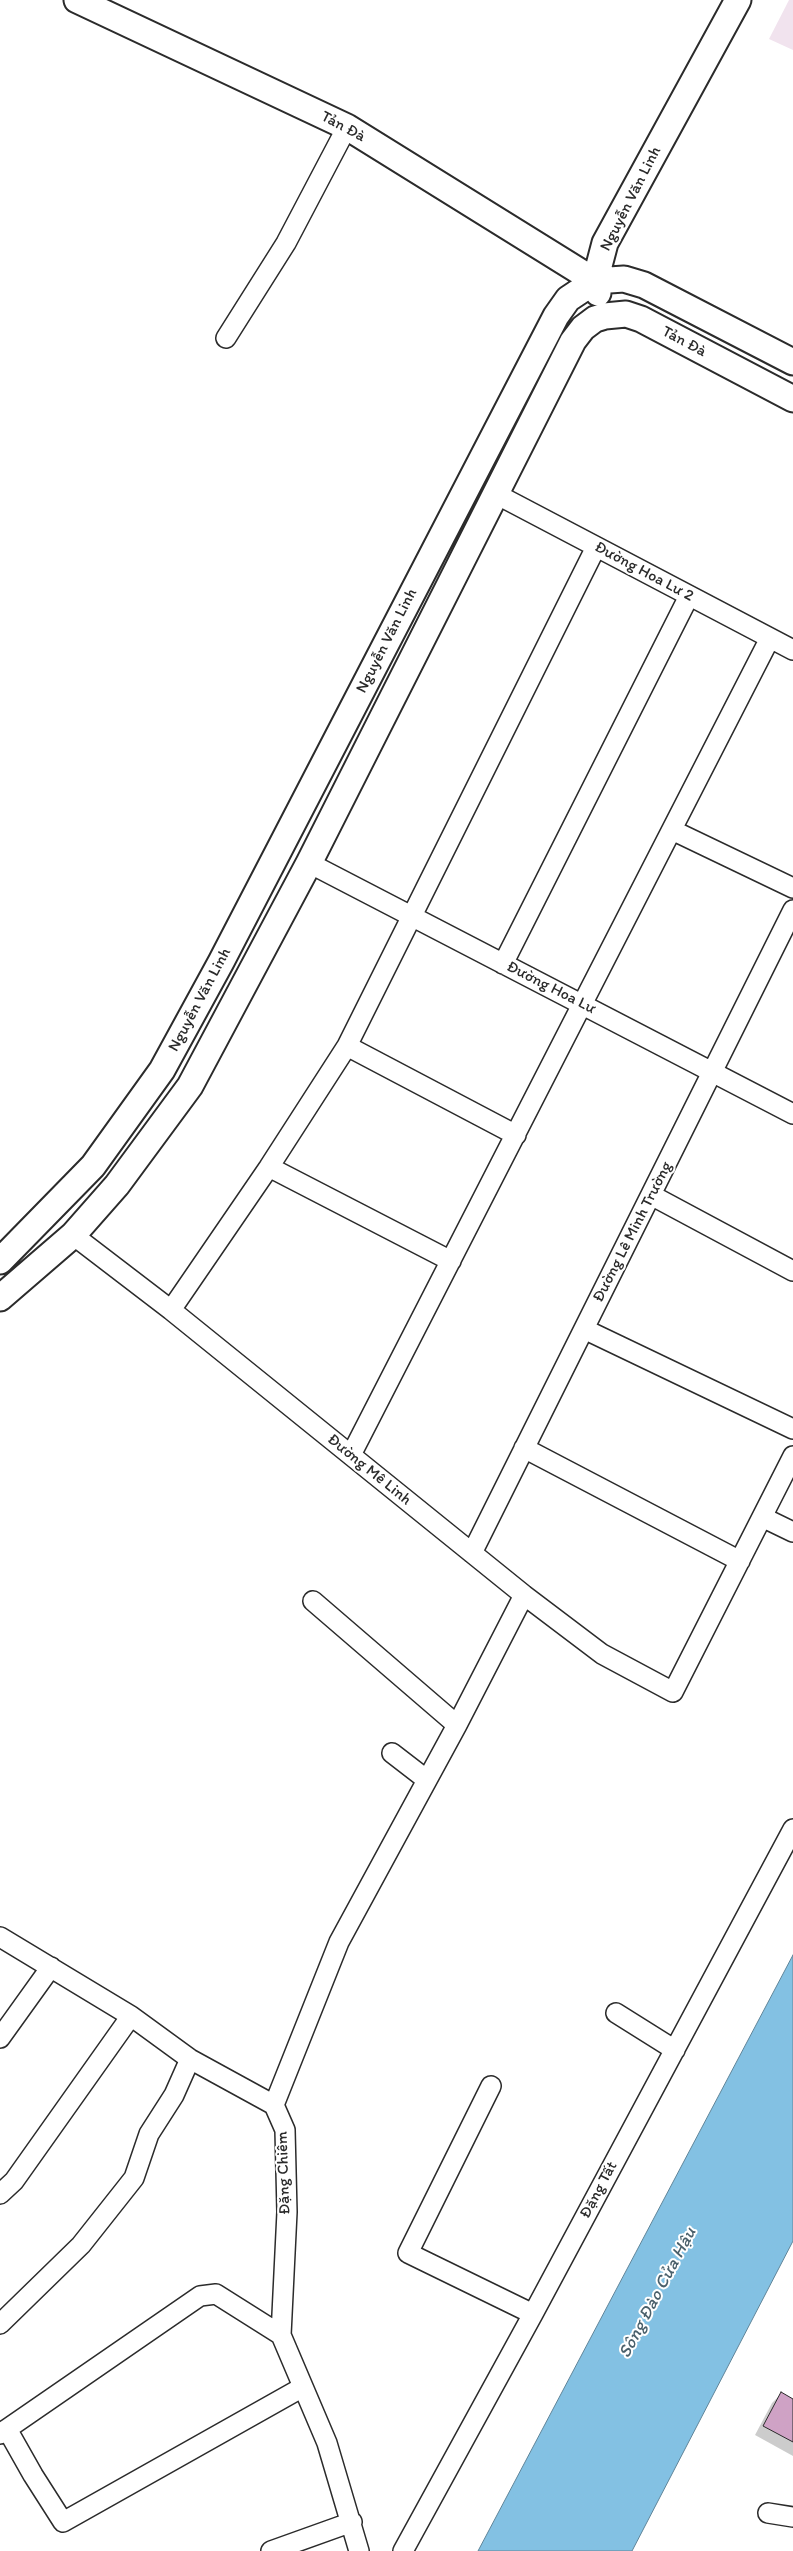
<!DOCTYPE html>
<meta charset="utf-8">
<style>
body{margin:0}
canvas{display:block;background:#fff}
</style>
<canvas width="793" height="2551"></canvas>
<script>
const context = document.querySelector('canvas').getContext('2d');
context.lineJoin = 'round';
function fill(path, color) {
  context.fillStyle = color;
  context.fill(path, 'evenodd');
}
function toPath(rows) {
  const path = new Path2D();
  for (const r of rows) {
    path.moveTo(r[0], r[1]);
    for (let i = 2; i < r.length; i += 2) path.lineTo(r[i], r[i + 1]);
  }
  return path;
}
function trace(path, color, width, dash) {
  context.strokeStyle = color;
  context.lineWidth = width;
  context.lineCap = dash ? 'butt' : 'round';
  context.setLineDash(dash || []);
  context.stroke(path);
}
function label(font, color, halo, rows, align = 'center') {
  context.font = font + ' Itim,sans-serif';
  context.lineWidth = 4;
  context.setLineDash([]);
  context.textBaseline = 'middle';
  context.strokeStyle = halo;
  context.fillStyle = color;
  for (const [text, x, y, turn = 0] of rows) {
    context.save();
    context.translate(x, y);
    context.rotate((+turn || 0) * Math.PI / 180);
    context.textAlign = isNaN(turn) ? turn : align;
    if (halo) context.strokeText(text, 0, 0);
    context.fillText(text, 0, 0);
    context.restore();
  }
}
fill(toPath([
 [789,0,793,0,793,50,769,39]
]), '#f1e3ee');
const water = toPath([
 [793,1955,793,2241,632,2551,478,2551,793,1955]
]);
fill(water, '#83c1e3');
trace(water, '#608599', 1);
fill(toPath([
 [781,2394,793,2400,793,2456,755,2435,772,2403]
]), '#0003');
const building = toPath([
 [781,2392,793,2399,793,2442,763,2426,781,2392]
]);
fill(building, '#cfa2c5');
trace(building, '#2b2b2b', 1);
const minor = toPath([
 [226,338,286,243,347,127],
 [496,494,793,650],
 [672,830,793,888],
 [309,863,793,1114],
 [503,964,689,596],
 [347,1046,516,1135],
 [269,1167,451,1261],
 [651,1195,793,1271],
 [73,1235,171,1310,524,1595,602,1654,673,1692,793,1456],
 [171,1310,269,1167,347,1046,596,547],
 [584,1329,793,1429],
 [524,1448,740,1561],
 [351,1455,770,638],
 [762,1517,793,1532],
 [472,1553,793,910],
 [313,1601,457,1725],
 [392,1753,427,1780],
 [0,1937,131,2016,190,2059,274,2105,285,2130,287,2212,281,2335,327,2443,359,2551],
 [616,2013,675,2050],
 [0,2038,51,1967],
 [491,2086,408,2253,533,2314],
 [274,2105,339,1942,457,1725,524,1595],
 [0,2194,14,2181,131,2016],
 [0,2324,81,2245,134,2178,149,2134,174,2095,190,2059],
 [7,2429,200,2296,216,2294,281,2335],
 [0,2434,7,2429,33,2475,63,2522,303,2387],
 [768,2513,793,2517],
 [271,2551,352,2522],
 [403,2551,533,2314,793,1829]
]);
const major = toPath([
 [77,0,347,127,595,281,598,293],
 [595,281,605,243,738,0],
 [0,1261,93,1166,162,1070,221,962,556,316,568,299,595,281,624,279,644,285,793,362],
 [0,1298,73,1235,117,1185,190,1086,309,863,573,341,583,328,595,319,605,316,626,314,641,319,793,399]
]);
trace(minor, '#2b2b2b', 22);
trace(major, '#2b2b2b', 29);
trace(minor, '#fff', 19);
trace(major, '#fff', 25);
label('16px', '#2b2b2b', '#fff', [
 ["Tản Đà",343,127,28],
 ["Nguyễn Văn Linh",631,199,-63],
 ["Tản Đà",684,342,28],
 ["Đường Hoa Lư 2",644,572,28],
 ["Nguyễn Văn Linh",387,641,-63],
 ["Đường Hoa Lư",551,988,27],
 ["Nguyễn Văn Linh",200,1000,-62],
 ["Đường Lê Minh Trường",633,1232,-63],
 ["Đường Mê Linh",369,1470,39],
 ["Đặng Chiêm",284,2173,-92],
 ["Đặng Tất",599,2190,-62]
]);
label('italic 18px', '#4a606b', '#fff', [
 ["Sông Đào Cửa Hậu",658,2293,-62]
]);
</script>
